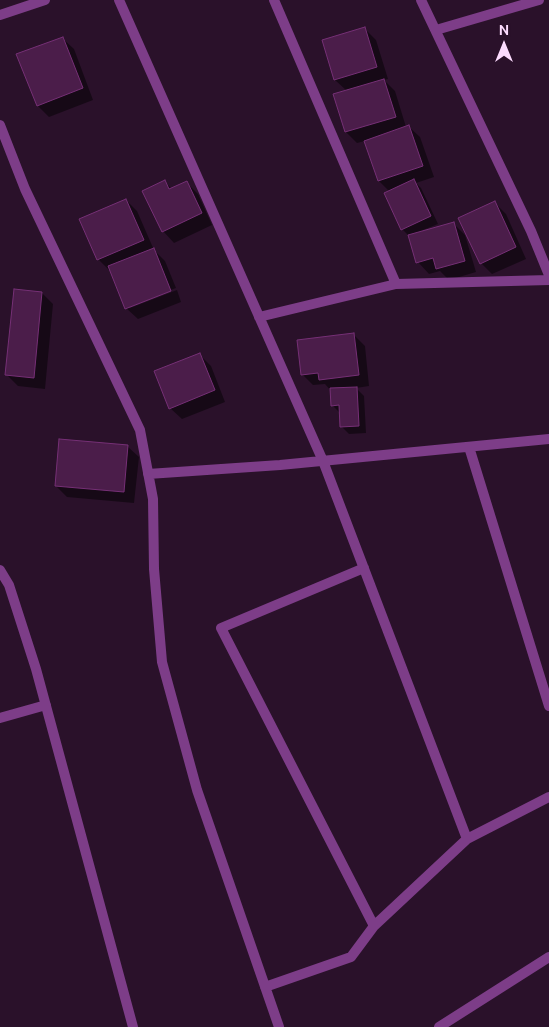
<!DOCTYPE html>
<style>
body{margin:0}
#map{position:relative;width:549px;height:1027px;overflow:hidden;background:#2a112a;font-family:Ubuntu,sans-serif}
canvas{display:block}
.north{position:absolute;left:479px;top:20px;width:50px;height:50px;-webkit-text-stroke:4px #2a112a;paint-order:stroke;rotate:0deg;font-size:14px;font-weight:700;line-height:20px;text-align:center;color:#fcdbfe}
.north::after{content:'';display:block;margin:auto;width:18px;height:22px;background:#fcdbfe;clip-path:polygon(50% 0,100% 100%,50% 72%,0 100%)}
</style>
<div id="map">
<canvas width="549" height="1027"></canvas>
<div class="north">N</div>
</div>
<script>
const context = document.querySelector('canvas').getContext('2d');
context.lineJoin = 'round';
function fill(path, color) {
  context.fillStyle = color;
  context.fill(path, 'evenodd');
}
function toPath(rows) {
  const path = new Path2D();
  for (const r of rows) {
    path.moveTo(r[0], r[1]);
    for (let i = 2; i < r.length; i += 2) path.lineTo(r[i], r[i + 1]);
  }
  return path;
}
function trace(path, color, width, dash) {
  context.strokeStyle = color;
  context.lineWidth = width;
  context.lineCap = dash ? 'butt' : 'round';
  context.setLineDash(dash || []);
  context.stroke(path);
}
fill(toPath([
 [364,28,376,40,388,79,384,80,395,91,406,127,408,126,420,137,434,177,416,183,421,188,438,224,423,230,424,232,454,224,465,235,476,272,449,280,440,271,429,274,418,262,410,237,402,229,390,192,379,181,365,141,357,143,346,132,347,91,335,80,323,41],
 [62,38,74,49,93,100,49,117,38,106],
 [165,182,172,189,186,182,198,194,212,225,174,243,163,231],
 [126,200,137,211,154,250,165,261,176,288,130,305,130,308,177,290,181,302,138,319,126,308,111,270,109,270,98,259],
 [495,203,506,214,526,259,492,274,481,263],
 [42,293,53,304,45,389,18,386,7,375],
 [353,334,365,346,369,386,356,388,364,396,366,433,349,434,341,426,340,413,332,405,331,391,325,384,313,385,302,374],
 [200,355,211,366,225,402,182,419,170,408],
 [127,446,139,457,134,503,67,497,56,486]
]), '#0007');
const building = toPath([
 [365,27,377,67,334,80,322,40,365,27],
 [63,37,83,88,37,106,16,54,63,37],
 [384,79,396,117,345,132,333,94,384,79],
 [409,125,423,166,378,181,364,141,409,125],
 [414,179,431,216,401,230,384,193,414,179],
 [165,180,169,189,187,181,202,213,162,232,142,191,165,180],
 [126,199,144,240,97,260,79,219,126,199],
 [495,201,516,247,480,264,458,218,495,201],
 [454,222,465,261,436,269,433,258,416,263,408,235,454,222],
 [154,248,171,291,125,309,108,266,154,248],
 [14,289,42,292,34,378,5,375,14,289],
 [354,333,359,375,319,380,318,373,301,375,297,340,354,333],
 [200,353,215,390,169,409,154,371,200,353],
 [357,387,359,426,340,427,339,405,331,406,330,388,357,387],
 [59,439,128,445,124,492,55,486,59,439]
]);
fill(building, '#4b1d4a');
trace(building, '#763076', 1);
trace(toPath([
 [119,0,323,461,467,839],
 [274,0,396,284],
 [421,0,531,231,549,275],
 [0,15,45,0],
 [436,30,539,0],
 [0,125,25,189,140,430,153,499,154,569,162,662,197,790,279,1027],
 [259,317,396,284,549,280],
 [469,447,549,706],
 [148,474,280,465,549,439],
 [364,568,221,628,374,926],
 [0,570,9,585,36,669,133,1027],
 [0,718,46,705],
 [265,987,351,957,374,926,467,839,549,797],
 [439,1027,549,957]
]), '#7d3d88', 10);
</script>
